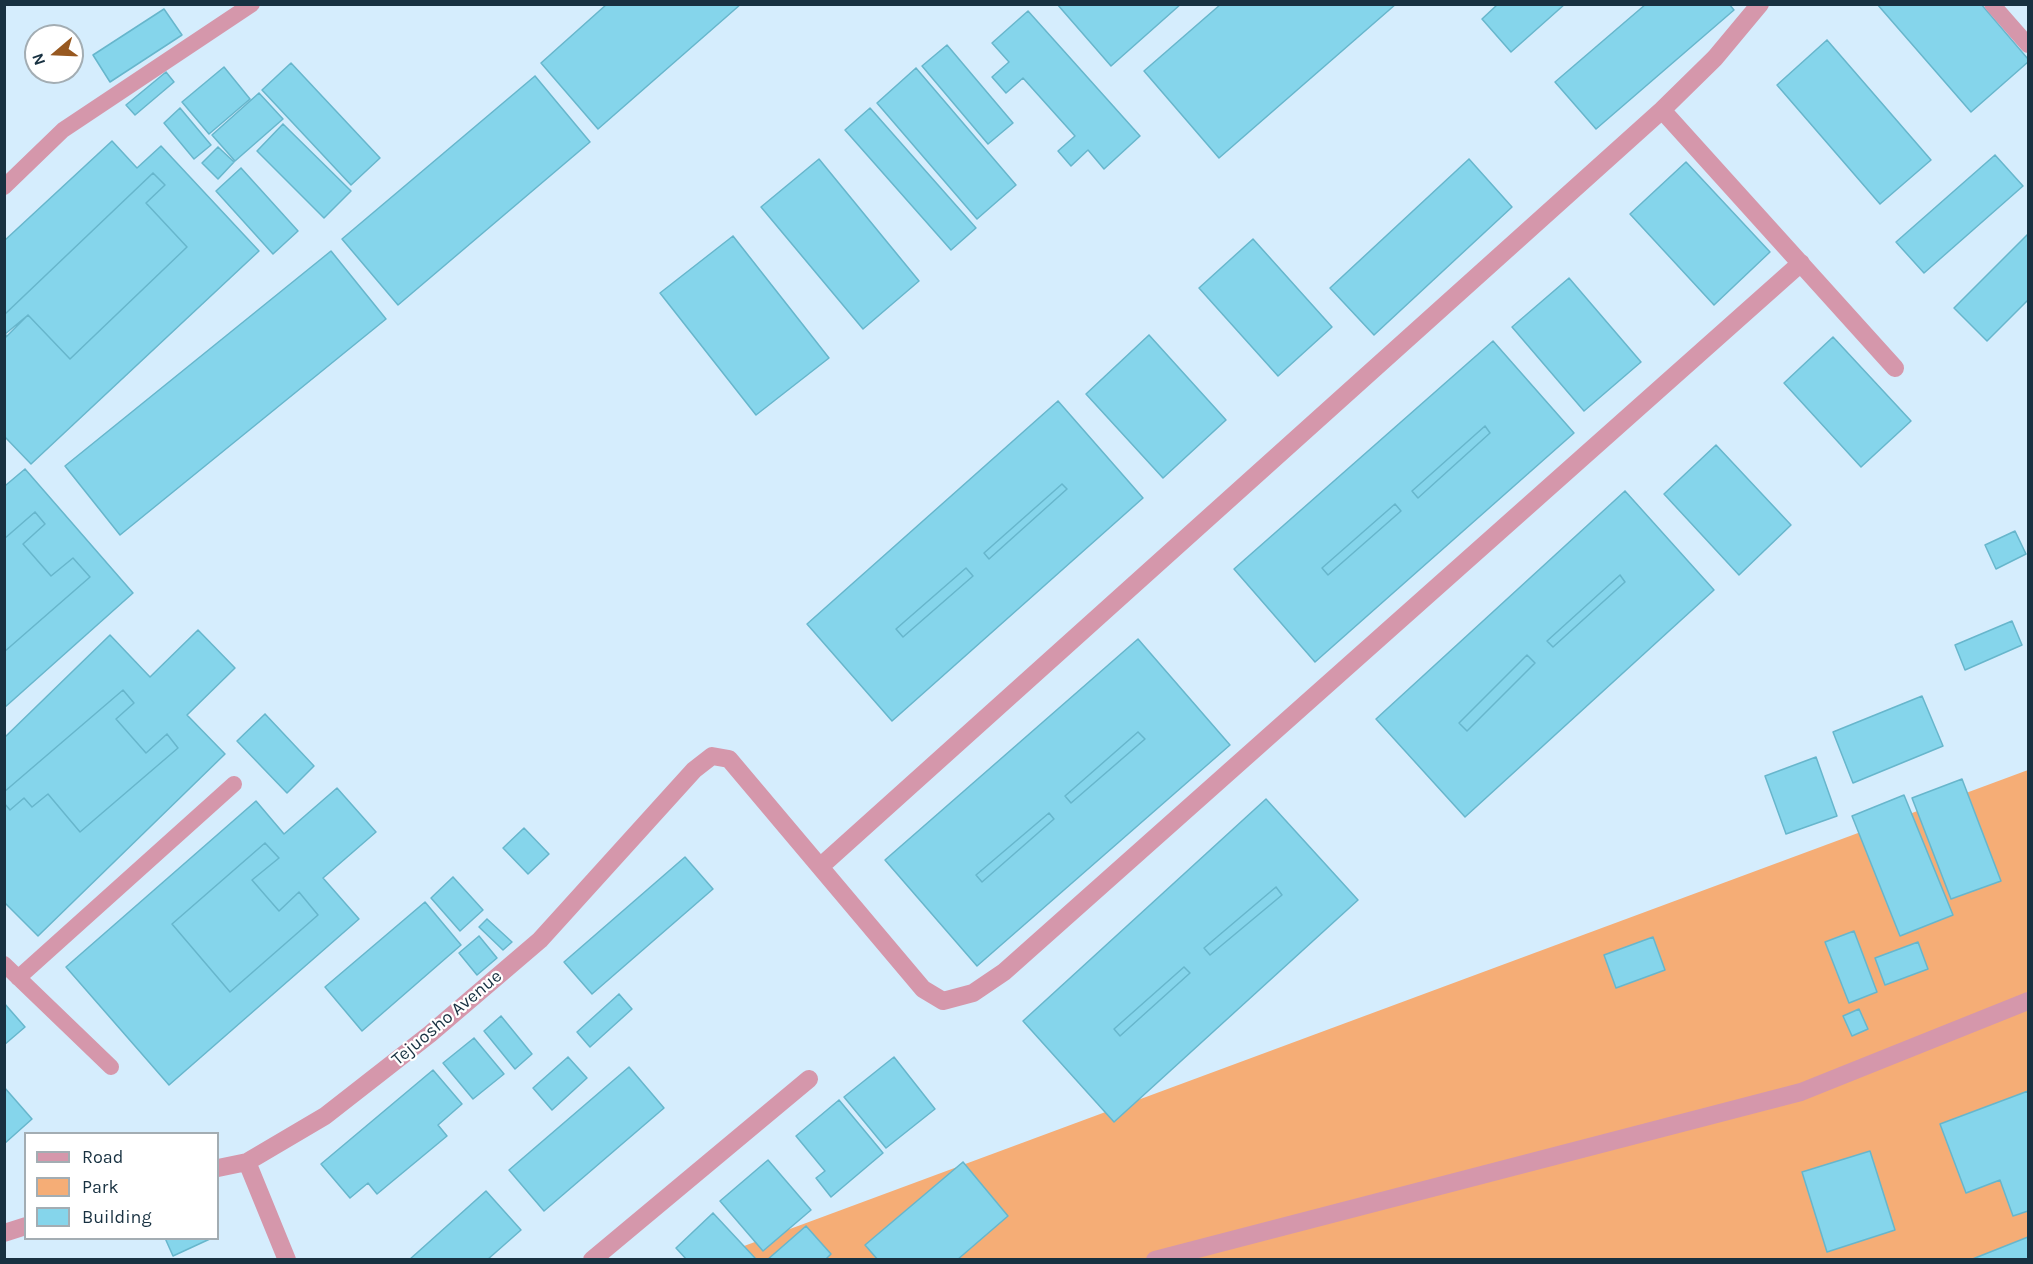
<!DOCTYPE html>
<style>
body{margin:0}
#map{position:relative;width:2033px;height:1264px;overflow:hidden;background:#d5edfd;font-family:Karla,sans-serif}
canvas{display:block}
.frame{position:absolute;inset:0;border:6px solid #183141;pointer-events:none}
.legend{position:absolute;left:24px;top:1132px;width:195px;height:108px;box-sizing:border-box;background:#fff;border:2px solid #a3adb3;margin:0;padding:8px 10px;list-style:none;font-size:18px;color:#183141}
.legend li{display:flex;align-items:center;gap:12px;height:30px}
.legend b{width:30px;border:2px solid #a3adb3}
.north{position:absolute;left:24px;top:24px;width:60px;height:60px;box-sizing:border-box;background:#fff;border:2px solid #a3adb3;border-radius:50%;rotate:251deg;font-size:16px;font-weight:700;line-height:24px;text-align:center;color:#183141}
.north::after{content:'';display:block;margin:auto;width:21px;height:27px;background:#975820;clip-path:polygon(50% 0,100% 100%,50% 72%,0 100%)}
</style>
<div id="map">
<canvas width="2033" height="1264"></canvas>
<div class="frame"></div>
<ul class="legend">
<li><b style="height:8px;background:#d597ab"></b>Road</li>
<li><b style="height:16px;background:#f5ad76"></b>Park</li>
<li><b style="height:16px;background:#85d5eb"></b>Building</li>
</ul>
<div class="north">N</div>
</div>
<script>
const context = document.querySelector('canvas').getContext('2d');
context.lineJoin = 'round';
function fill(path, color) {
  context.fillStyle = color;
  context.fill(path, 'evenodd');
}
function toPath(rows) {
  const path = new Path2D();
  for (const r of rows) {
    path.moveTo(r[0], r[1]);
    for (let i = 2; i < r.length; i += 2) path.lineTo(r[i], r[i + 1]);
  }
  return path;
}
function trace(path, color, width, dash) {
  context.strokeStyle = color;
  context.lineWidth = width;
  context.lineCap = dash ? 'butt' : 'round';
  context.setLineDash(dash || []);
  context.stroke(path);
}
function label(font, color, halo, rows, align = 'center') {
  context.font = font + ' Karla,sans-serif';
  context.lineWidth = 4.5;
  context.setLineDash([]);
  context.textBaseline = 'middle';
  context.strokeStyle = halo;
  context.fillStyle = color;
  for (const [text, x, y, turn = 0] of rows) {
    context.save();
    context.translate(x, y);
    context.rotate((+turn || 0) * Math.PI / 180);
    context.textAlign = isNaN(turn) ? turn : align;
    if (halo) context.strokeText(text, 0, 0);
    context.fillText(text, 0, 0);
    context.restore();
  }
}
fill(toPath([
 [2028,770,2028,1259,709,1259]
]), '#f5ad76');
const building = toPath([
 [607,4,741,4,598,129,541,63,607,4],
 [1057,4,1181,4,1111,66,1057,4],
 [1221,4,1396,4,1219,158,1144,71,1221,4],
 [1498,4,1565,4,1511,52,1482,19,1498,4],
 [1646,4,1729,4,1734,10,1596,129,1555,82,1646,4],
 [1877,4,1981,4,2028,59,2028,62,1971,112,1877,4],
 [164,9,182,35,110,82,93,55,164,9],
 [1028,11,1140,136,1104,169,1088,150,1071,166,1058,151,1075,136,1023,78,1006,93,992,77,1009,62,992,43,1028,11],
 [1827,40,1931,160,1880,204,1777,85,1827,40],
 [947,45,1013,123,988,144,922,66,947,45],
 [291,63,380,158,351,185,262,90,291,63],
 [224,67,250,99,209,134,182,102,224,67],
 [916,68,1016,185,977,219,877,103,916,68],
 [166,72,174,82,135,115,126,105,166,72],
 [535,76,590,142,398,305,342,239,535,76],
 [259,93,283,119,235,161,212,135,259,93],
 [180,108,211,145,194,159,164,123,180,108],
 [870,108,976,228,951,250,845,130,870,108],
 [283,124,351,191,324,218,257,151,283,124],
 [112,141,137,168,161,146,259,251,31,464,4,436,4,335,28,315,70,359,187,247,146,203,165,185,153,173,4,315,4,241,112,141],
 [218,147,234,162,218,179,202,163,218,147],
 [1995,155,2023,186,1924,273,1896,242,1995,155],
 [819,159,919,281,863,329,761,207,819,159],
 [1469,159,1512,207,1374,335,1330,288,1469,159],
 [1686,162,1770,252,1714,305,1630,214,1686,162],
 [241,168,298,231,273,254,216,191,241,168],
 [153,173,165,185,146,203,187,247,70,359,28,315,6,337,4,315,153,173],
 [2028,234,2028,300,1987,341,1954,308,2028,234],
 [733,236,829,358,756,415,660,293,733,236],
 [1253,239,1332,327,1278,376,1199,288,1253,239],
 [331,251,386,319,120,535,65,466,331,251],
 [1569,278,1641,362,1584,411,1512,327,1569,278],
 [1149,335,1226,420,1163,478,1086,394,1149,335],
 [1833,337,1911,421,1861,467,1784,383,1833,337],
 [1493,341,1574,433,1315,662,1234,569,1493,341],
 [1485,426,1490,433,1418,498,1412,491,1485,426],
 [1395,504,1401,511,1328,575,1322,568,1395,504],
 [1058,401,1143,498,892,721,807,624,1058,401],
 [1062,484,1067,489,989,559,984,553,1062,484],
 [966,568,973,576,903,637,896,629,966,568],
 [1485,426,1490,433,1418,498,1412,491,1485,426],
 [1716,445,1791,525,1739,575,1664,494,1716,445],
 [25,469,133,593,4,708,4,652,90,577,73,558,51,576,23,544,45,524,35,512,4,539,4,483,6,485,25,469],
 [1062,484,1067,489,989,559,984,553,1062,484],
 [1625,491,1714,590,1465,817,1376,719,1625,491],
 [1620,575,1625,582,1553,647,1547,641,1620,575],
 [1527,655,1535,663,1467,731,1459,723,1527,655],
 [1395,504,1401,511,1328,575,1322,568,1395,504],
 [35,512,45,524,23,544,51,576,73,558,90,577,4,652,4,539,35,512],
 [2015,531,2026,554,1996,569,1985,545,2015,531],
 [966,568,973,576,903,637,896,629,966,568],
 [1620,575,1625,582,1553,647,1547,641,1620,575],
 [2012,621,2022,645,1965,670,1955,645,2012,621],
 [198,630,235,668,187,715,225,754,38,936,4,902,4,803,10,810,24,798,32,807,48,794,80,832,178,748,167,734,146,753,116,719,134,703,123,690,4,792,4,738,110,635,150,677,198,630],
 [1138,639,1230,745,977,966,885,860,1138,639],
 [1138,732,1145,739,1071,803,1065,796,1138,732],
 [1049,813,1054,819,982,882,976,875,1049,813],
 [1527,655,1535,663,1467,731,1459,723,1527,655],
 [123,690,134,703,116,719,146,753,167,734,178,748,80,832,48,794,32,807,24,798,10,810,4,803,4,792,123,690],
 [1922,696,1943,746,1853,783,1833,732,1922,696],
 [265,714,314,766,287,793,237,741,265,714],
 [1138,732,1145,739,1071,803,1065,796,1138,732],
 [1816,757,1837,816,1786,834,1765,776,1816,757],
 [1962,779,2001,881,1951,899,1912,798,1962,779],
 [337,788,376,832,323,878,359,919,169,1085,66,967,256,801,284,834,337,788],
 [265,843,279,858,252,880,279,911,299,892,318,915,230,992,172,924,265,843],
 [1904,795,1953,915,1900,936,1852,816,1904,795],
 [1266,799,1358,900,1114,1122,1023,1021,1266,799],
 [1276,887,1282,895,1210,955,1204,948,1276,887],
 [1184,967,1190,973,1120,1036,1114,1029,1184,967],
 [1049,813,1054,819,982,882,976,875,1049,813],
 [524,828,549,854,528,874,503,848,524,828],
 [265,843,279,858,252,880,279,911,299,892,318,915,230,992,172,924,265,843],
 [685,857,713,889,592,994,564,962,685,857],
 [453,877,483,910,460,931,431,898,453,877],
 [1276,887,1282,895,1210,955,1204,948,1276,887],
 [425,902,461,945,362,1031,325,987,425,902],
 [487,919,512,942,503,950,479,927,487,919],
 [1854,931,1877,992,1849,1003,1825,942,1854,931],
 [479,936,497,958,477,975,459,953,479,936],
 [1653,937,1665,970,1616,988,1604,955,1653,937],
 [1918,942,1928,969,1885,985,1875,958,1918,942],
 [1184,967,1190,973,1120,1036,1114,1029,1184,967],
 [619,994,632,1009,590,1047,577,1032,619,994],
 [4,1003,25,1027,4,1045,4,1003],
 [1859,1009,1868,1029,1852,1036,1843,1016,1859,1009],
 [501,1016,532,1054,515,1069,484,1031,501,1016],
 [474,1038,504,1074,473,1099,443,1063,474,1038],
 [568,1057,587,1078,552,1110,533,1088,568,1057],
 [894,1057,935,1109,886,1148,844,1097,894,1057],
 [629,1067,664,1108,544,1211,509,1170,629,1067],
 [433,1070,462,1104,438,1125,447,1136,377,1194,368,1183,350,1198,321,1164,433,1070],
 [4,1087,32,1119,4,1144,4,1087],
 [2028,1091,2028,1211,2013,1216,2000,1180,1966,1193,1940,1124,2028,1091],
 [839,1100,883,1153,831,1197,816,1178,825,1171,796,1136,839,1100],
 [1870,1151,1895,1230,1827,1252,1802,1172,1870,1151],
 [768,1160,811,1210,763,1251,720,1201,768,1160],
 [963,1162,1008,1216,957,1260,878,1260,865,1245,963,1162],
 [486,1191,521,1230,487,1260,409,1260,486,1191],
 [713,1213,755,1258,753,1260,687,1260,676,1248,713,1213],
 [806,1226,831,1254,825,1260,767,1260,806,1226],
 [2028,1237,2028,1260,1970,1260,2028,1237],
 [165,1238,212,1238,173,1256,165,1238]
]);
fill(building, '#85d5eb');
trace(building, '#67b6cc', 1.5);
trace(toPath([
 [1992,4,2028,45],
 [4,187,63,130,252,4],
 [4,964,111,1067],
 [18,978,234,784]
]), '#d597ab', 16);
trace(toPath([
 [1662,110,1895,368],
 [821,866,1662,110,1715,58,1760,4],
 [247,1162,287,1260],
 [218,1168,247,1162,325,1116,430,1034,540,940,694,770,712,756,729,759,923,989,943,1001,973,993,1004,972,1801,263],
 [4,1233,26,1226],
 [592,1260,809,1079],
 [1155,1260,1801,1092,2028,1001]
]), '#d597ab', 18);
label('18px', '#183141', '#fff', [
 ["Tejuosho Avenue",447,1018,-40]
]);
</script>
